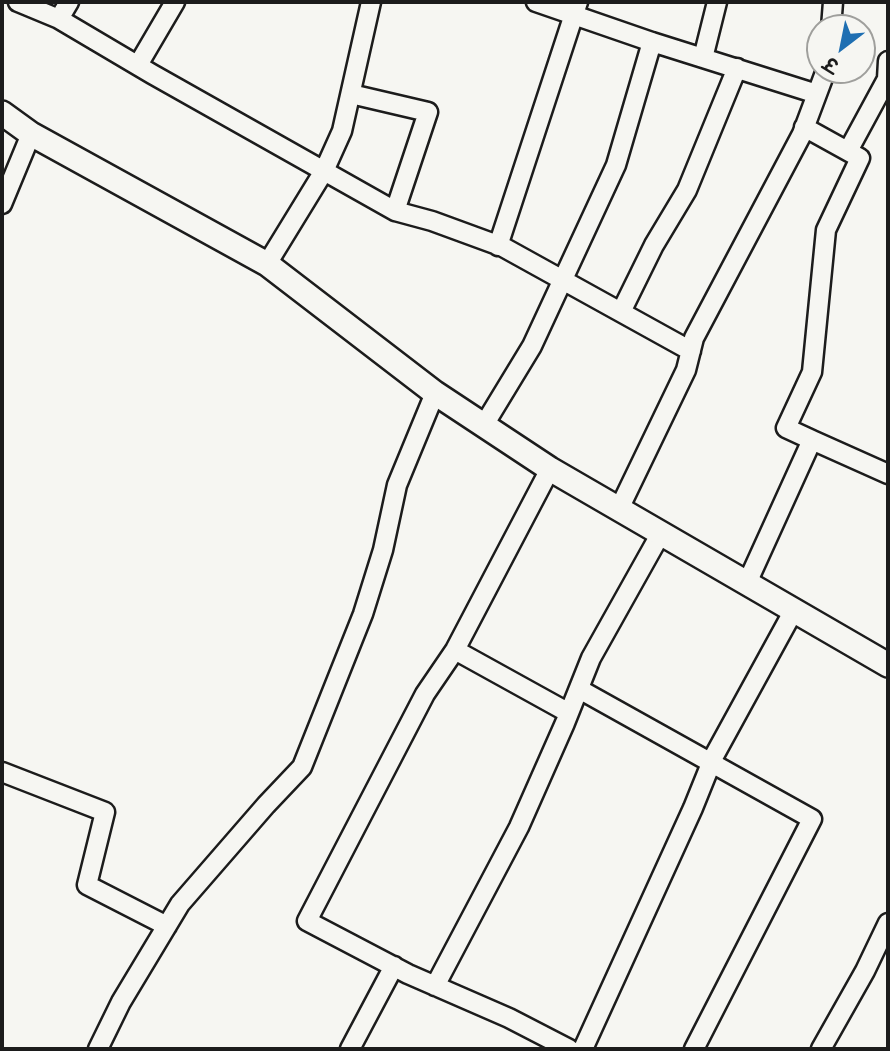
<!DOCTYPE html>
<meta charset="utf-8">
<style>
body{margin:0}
#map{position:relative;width:890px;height:1051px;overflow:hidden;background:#f6f6f2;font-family:Delius,"Playpen Sans Deva",sans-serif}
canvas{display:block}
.frame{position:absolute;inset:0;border:4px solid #1c1c1c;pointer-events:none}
.north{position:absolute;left:806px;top:14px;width:70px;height:70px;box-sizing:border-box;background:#f6f6f2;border:2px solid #9f9f9c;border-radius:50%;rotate:212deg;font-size:19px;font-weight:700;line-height:28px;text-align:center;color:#1c1c1c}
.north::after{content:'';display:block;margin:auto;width:24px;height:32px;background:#1f6fb2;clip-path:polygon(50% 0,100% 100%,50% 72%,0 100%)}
</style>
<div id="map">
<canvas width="890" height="1051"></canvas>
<div class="frame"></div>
<div class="north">उ</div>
</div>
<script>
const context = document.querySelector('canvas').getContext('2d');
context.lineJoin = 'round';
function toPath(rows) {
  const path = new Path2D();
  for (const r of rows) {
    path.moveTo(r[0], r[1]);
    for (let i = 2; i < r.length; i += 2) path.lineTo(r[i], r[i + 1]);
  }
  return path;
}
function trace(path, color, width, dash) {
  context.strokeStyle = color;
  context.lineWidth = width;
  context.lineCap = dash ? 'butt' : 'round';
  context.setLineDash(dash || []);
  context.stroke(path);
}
const minor = toPath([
 [18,2,59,19,152,74,395,211,432,221,503,247,691,351],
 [536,2,652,42,817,94],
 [59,19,69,2],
 [831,28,833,2],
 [703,58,717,2],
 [138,65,175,2],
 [351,94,428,112,395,211],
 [848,151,887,79,888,61],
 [2,204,31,134],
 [498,246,578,2],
 [267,264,324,171,342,131,371,2],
 [621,312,654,245,687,190,737,68],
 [484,425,532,346,616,165,652,42],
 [812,440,888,474],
 [550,469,455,650,425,694,307,921,408,974,509,1018,569,1049],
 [619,509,686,370,694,338,802,134,826,70],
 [747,583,812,440,786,428,812,372,826,230,860,158,804,127],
 [455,650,569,713],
 [579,689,812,819,694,1049],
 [2,772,105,812,87,885,167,926],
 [435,986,519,827,565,723,591,658,661,533],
 [98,1049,121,1002,180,904,266,805,302,767,363,614,383,550,397,485,435,393],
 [350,1049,394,966],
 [583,1049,693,808,714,756,794,610],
 [821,1049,865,971,888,923]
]);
const tertiary = toPath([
 [2,113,31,134,267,264,435,393,550,469,888,665]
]);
trace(minor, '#1c1c1c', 23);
trace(tertiary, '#1c1c1c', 28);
trace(minor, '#f6f6f2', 18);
trace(tertiary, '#f6f6f2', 23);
</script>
